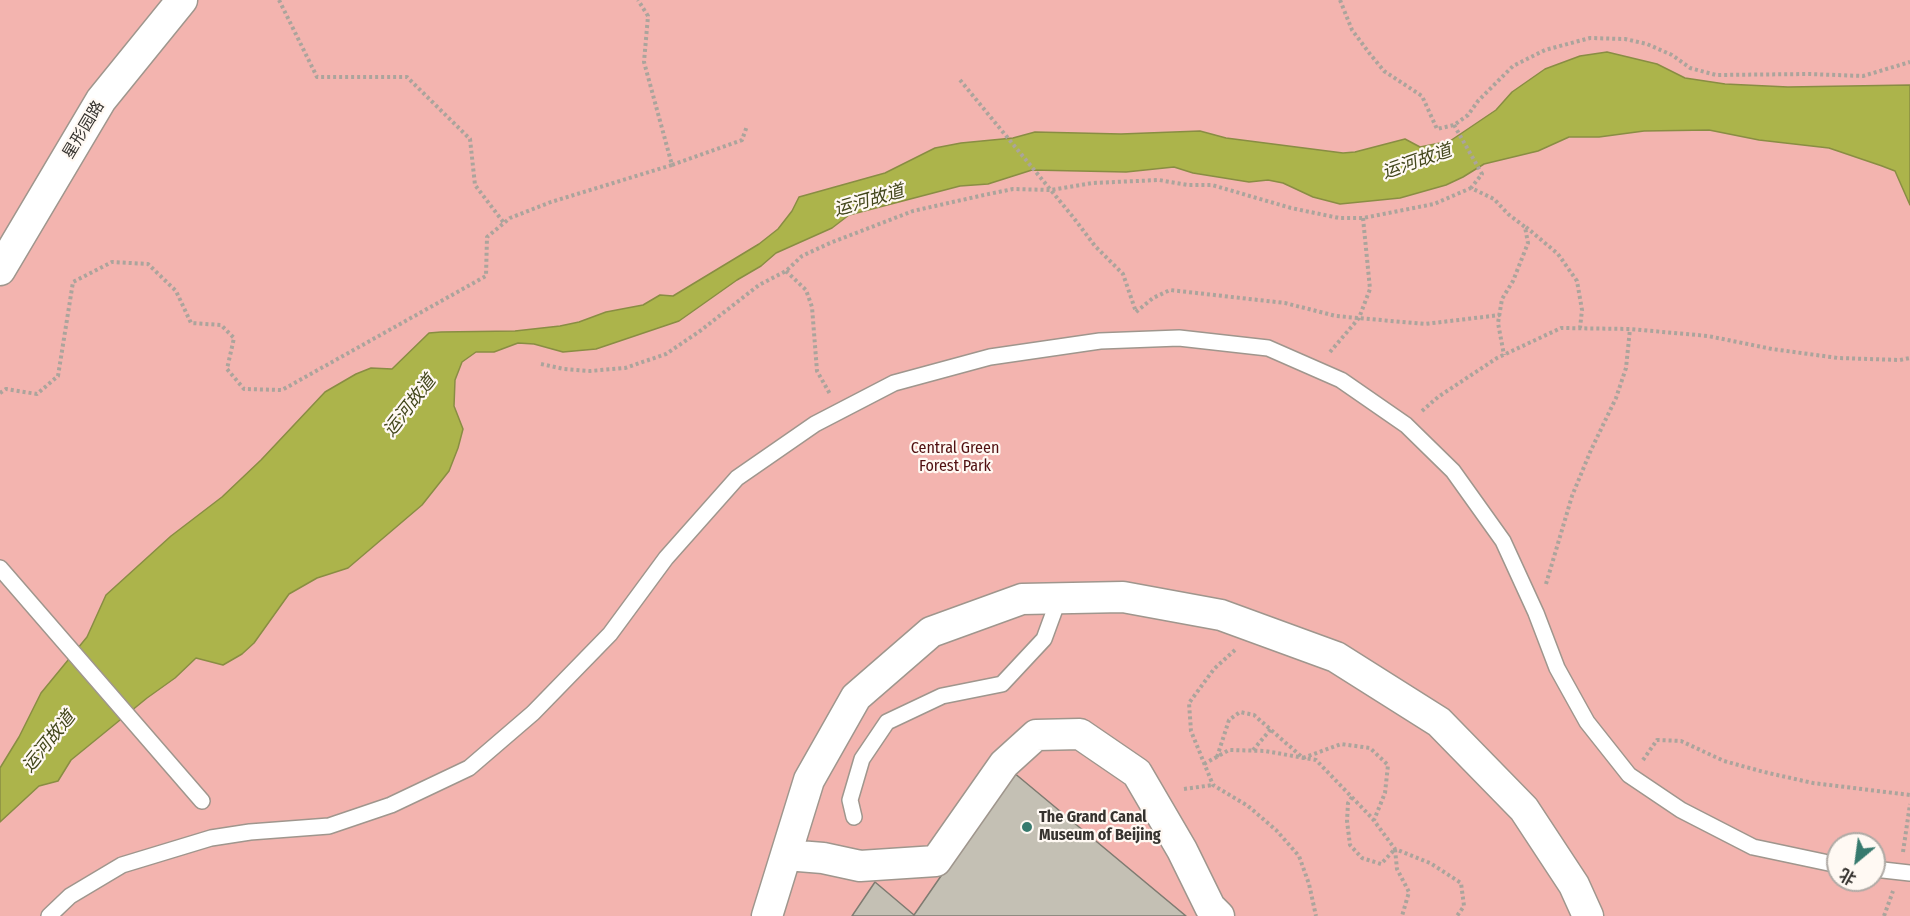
<!DOCTYPE html>
<meta charset="utf-8">
<style>
body{margin:0}
#map{position:relative;width:1910px;height:916px;overflow:hidden;background:#f5ebe1;font-family:"Fira Sans Condensed","Noto Sans SC",sans-serif}
canvas{display:block}
.north{position:absolute;left:1826px;top:832px;width:60px;height:60px;box-sizing:border-box;background:#fff9f3;border:2px solid #afaaa5;border-radius:50%;rotate:209deg;font-size:16px;font-weight:700;line-height:24px;text-align:center;color:#36332f}
.north::after{content:'';display:block;margin:auto;width:21px;height:27px;background:#377a6e;clip-path:polygon(50% 0,100% 100%,50% 72%,0 100%)}
</style>
<div id="map">
<canvas width="1910" height="916"></canvas>
<div class="north">北</div>
</div>
<script>
const context = document.querySelector('canvas').getContext('2d');
context.lineJoin = 'round';
function fill(path, color) {
  context.fillStyle = color;
  context.fill(path, 'evenodd');
}
function toPath(rows) {
  const path = new Path2D();
  for (const r of rows) {
    path.moveTo(r[0], r[1]);
    for (let i = 2; i < r.length; i += 2) path.lineTo(r[i], r[i + 1]);
  }
  return path;
}
function trace(path, color, width, dash) {
  context.strokeStyle = color;
  context.lineWidth = width;
  context.lineCap = dash ? 'butt' : 'round';
  context.setLineDash(dash || []);
  context.stroke(path);
}
function label(font, color, halo, rows, align = 'center') {
  context.font = font + ' "Fira Sans Condensed","Noto Sans SC",sans-serif';
  context.lineWidth = 4.5;
  context.setLineDash([]);
  context.textBaseline = 'middle';
  context.strokeStyle = halo;
  context.fillStyle = color;
  for (const [text, x, y, turn = 0] of rows) {
    context.save();
    context.translate(x, y);
    context.rotate((+turn || 0) * Math.PI / 180);
    context.textAlign = isNaN(turn) ? turn : align;
    if (halo) context.strokeText(text, 0, 0);
    context.fillText(text, 0, 0);
    context.restore();
  }
}
fill(toPath([
 [0,0,1910,0,1910,916,0,916],
 [1838,844,1874,844,1874,880,1838,880]
]), '#f3b4af');
const water = toPath([
 [1607,52,1657,64,1685,78,1725,84,1788,87,1910,85,1910,205,1895,171,1882,166,1829,148,1759,140,1709,130,1644,131,1599,137,1569,137,1538,151,1484,164,1463,177,1446,185,1400,198,1340,204,1313,197,1283,183,1268,180,1249,182,1193,173,1174,167,1126,172,1032,170,988,184,960,186,849,215,832,228,776,253,761,266,737,280,679,321,596,349,563,352,534,344,518,343,494,352,476,352,462,362,455,380,454,406,463,429,458,448,449,471,422,505,348,568,317,578,289,594,254,643,242,654,223,665,196,658,175,678,147,698,71,760,58,781,39,786,0,822,0,768,19,737,41,693,87,637,106,595,171,536,222,497,261,460,325,392,356,374,371,368,392,369,429,333,441,332,515,331,560,326,579,322,606,312,643,305,660,295,673,296,759,244,778,229,792,211,799,197,885,173,935,148,961,143,1013,138,1035,132,1121,134,1200,131,1226,138,1343,153,1355,152,1405,139,1420,147,1450,141,1496,110,1512,92,1545,69,1580,56,1607,52]
]);
fill(water, '#acb44b');
trace(water, '#898d43', 1.5);
const building = toPath([
 [1013,772,1186,916,852,916,875,882,914,915,1013,772]
]);
fill(building, '#c4c0b4');
trace(building, '#7f7b71', 1.5);
const lane = toPath([
 [0,568,202,801],
 [854,817,850,800,862,759,887,722,942,696,1002,684,1044,639,1059,598],
 [1874,869,1910,873],
 [49,916,70,896,122,865,211,838,250,832,329,826,391,805,469,768,533,713,610,634,666,558,737,478,815,424,894,383,990,357,1100,341,1179,338,1268,348,1341,380,1406,425,1453,471,1503,541,1536,613,1557,668,1587,722,1629,775,1681,810,1753,847,1838,865]
]);
const street = toPath([
 [0,270,101,100,182,0],
 [786,855,823,858,860,866,936,861,1004,764,1036,735,1080,734,1137,773,1182,850,1210,907,1219,916],
 [767,916,809,780,856,697,931,632,1022,599,1123,597,1221,615,1336,657,1439,722,1524,809,1574,885,1588,916]
]);
trace(lane, '#9f968d', 18);
trace(street, '#9f968d', 33);
trace(toPath([
 [279,0,317,77,407,77,470,139,475,185,504,223],
 [1340,0,1352,30,1370,54,1384,71,1422,96,1437,129,1454,125,1468,115,1478,101,1513,66,1545,50,1590,38,1625,39,1647,44,1672,55,1690,68,1716,75,1809,74,1863,76,1910,62],
 [960,80,1073,217,1095,246,1123,274,1136,312],
 [1454,125,1482,174,1471,188,1494,199,1508,214,1525,227,1528,243,1513,281,1502,299,1498,323,1504,355],
 [672,165,742,140,747,126],
 [1526,227,1558,254,1577,281,1582,310,1580,328],
 [786,271,806,290,812,307,817,371,830,394],
 [1136,312,1153,298,1170,290,1285,303,1336,316,1425,324,1500,315],
 [1330,352,1359,318,1370,289,1363,218],
 [541,364,564,369,590,371,625,368,666,354,700,331,759,285,786,271,802,256,830,243,913,211,984,195,1013,189,1051,190,1093,183,1159,180,1188,185,1212,185,1291,208,1339,218,1363,218,1434,204,1471,188],
 [0,393,6,389,37,394,58,376,73,282,112,262,148,264,176,291,191,323,221,325,234,338,227,369,244,389,282,390,486,276,487,237,510,218,551,202,672,165,644,62,648,16,638,0],
 [1422,411,1438,397,1497,358,1561,328,1630,329,1708,336,1772,349,1838,358,1900,360,1910,358],
 [1546,584,1572,496,1591,450,1616,398,1626,368,1630,329],
 [1235,650,1214,669,1189,703,1191,731,1213,785,1248,806,1276,830,1299,856,1309,884,1316,916],
 [1253,750,1271,729],
 [1217,757,1229,720,1240,712,1254,715,1303,758,1341,744,1370,748,1388,765,1385,793,1374,820],
 [1643,760,1657,740,1681,741,1724,761,1764,772,1813,783,1910,795],
 [1204,764,1229,750,1265,751,1316,760,1372,818,1395,849,1430,863,1461,883,1464,906,1457,916],
 [1184,789,1213,785],
 [1352,797,1348,803,1347,821,1350,845,1362,858,1381,864,1395,849,1397,869,1409,892,1402,916],
 [1903,852,1910,804],
 [1884,916,1893,891]
]), '#aba49c', 4, [3, 3]);
trace(lane, '#fff', 15);
trace(street, '#fff', 30);
for (const [x, y, r, color] of [
 [1027,827,6,"#377a6e"]
]) {
  const dot = new Path2D();
  dot.arc(x, y, r, 0, 2 * Math.PI);
  context.fillStyle = color;
  context.fill(dot);
  trace(dot, '#fff9f3', 2);
}
label('16px', '#36332f', '#fff9f3', [
 ["星形园路",84,130,-59]
]);
label('16px', '#511011', '#fff9f3', [
 ["Central Green",955,449],
 ["Forest Park",955,467]
]);
label('bold 16px', '#36332f', '#fff9f3', [
 ["The Grand Canal",1039,818],
 ["Museum of Beijing",1039,836]
], 'left');
label('italic 18px', '#43471c', '#fff9f3', [
 ["运河故道",1417,162,-19],
 ["运河故道",869,201,-16],
 ["运河故道",410,406,-52],
 ["运河故道",49,742,-51]
]);
</script>
